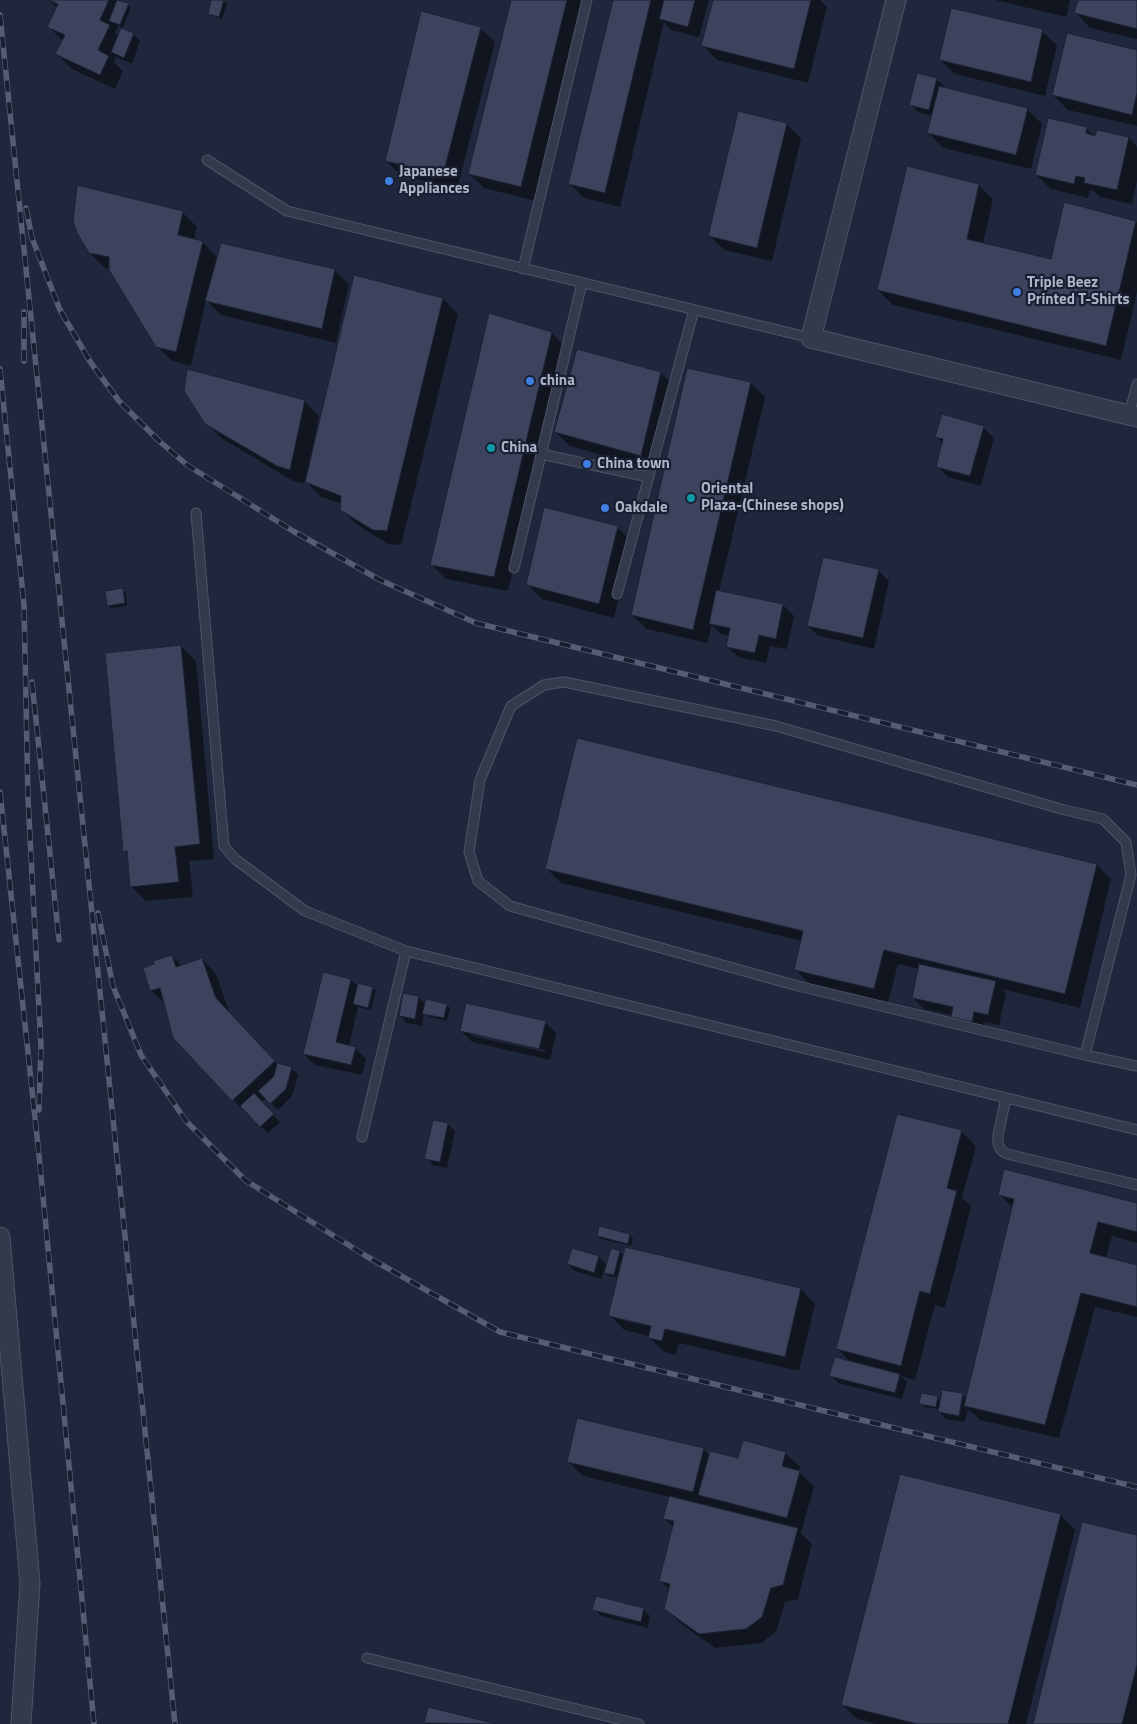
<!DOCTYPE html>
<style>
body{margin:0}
canvas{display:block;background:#1f273c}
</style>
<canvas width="1137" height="1724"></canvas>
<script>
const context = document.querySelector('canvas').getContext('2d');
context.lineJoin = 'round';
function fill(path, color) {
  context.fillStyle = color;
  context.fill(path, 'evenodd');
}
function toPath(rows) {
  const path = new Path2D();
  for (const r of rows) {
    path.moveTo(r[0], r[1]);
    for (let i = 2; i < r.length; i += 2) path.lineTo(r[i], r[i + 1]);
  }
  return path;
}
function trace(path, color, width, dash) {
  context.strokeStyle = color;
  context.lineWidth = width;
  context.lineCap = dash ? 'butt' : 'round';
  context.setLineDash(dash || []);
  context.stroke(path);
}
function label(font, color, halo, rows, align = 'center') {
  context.font = font + ' "Titillium Web",sans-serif';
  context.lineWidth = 4.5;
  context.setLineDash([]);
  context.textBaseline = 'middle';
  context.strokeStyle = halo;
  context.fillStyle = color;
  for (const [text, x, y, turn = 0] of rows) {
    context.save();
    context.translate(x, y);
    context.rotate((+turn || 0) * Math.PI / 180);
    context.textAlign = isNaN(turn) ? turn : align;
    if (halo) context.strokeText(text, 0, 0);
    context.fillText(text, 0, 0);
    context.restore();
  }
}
fill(toPath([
 [49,0,116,0,118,2,119,0,128,4,131,7,123,27,118,26,115,32,119,36,133,34,140,41,132,64,120,59,116,56,114,62,123,71,115,89,72,69,57,54,63,41,49,27,57,8],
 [212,0,222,0,227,4,222,19,212,16,209,13],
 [512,0,585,0,536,201,484,188,469,174],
 [614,0,709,0,699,37,671,30,664,22,620,207,584,198,570,184],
 [714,0,820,0,827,7,808,83,717,60,703,46],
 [995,0,1070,0,1066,17],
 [1079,0,1137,0,1137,39,1090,28,1076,13],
 [480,28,495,42,457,189,401,175,386,161],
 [1042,31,1057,45,1045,96,955,74,940,60],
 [1137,52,1137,126,1068,110,1053,95],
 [936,79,944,86,943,89,1027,109,1042,124,1031,169,943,148,929,133,933,116,918,112,911,105],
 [739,113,787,124,801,139,772,261,724,250,710,236],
 [1086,128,1096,138,1098,132,1129,138,1137,147,1137,181,1132,204,1100,197,1094,191,1090,190,1088,198,1051,189,1036,175],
 [978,185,993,199,983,244,1051,260,1136,222,1137,223,1137,292,1121,360,893,305,878,290],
 [78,186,183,213,197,227,194,240,202,242,218,258,334,270,349,284,336,343,221,315,206,300,191,366,172,361,157,346,110,269,105,268,90,253],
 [354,277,443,299,458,314,401,545,388,544,356,524,341,509,342,504,321,497,305,480,304,483,293,481,221,438,206,423,304,401,319,416,311,455,313,455],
 [552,333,566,348,508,591,446,579,431,564],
 [661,373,675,387,655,470,570,446,556,432],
 [751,383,765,397,719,592,783,605,794,616,787,649,770,646,766,663,738,657,727,647,730,636,721,634,712,625,707,643,647,629,632,615],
 [983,427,994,438,981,486,948,477,937,466,943,444,937,437],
 [617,527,632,542,614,618,542,599,527,584],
 [878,570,889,581,874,649,819,636,808,626],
 [123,590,126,593,127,606,111,608,108,605],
 [181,646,196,661,214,859,189,861,193,897,146,901,131,886,129,856,124,851],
 [1097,865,1111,879,1080,1008,1002,989,1006,993,999,1025,985,1022,983,1032,963,1027,952,1015,924,1009,913,998,919,969,898,964,888,1003,810,984,795,969,802,941,561,883,546,868],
 [172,956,182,966,202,959,216,974,230,1014,277,1064,291,1068,298,1075,292,1096,278,1110,266,1098,261,1102,280,1122,268,1133,233,1100,175,1037,166,1005,151,990],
 [324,973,351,980,359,987,373,988,376,991,371,1010,358,1007,349,1046,355,1048,366,1059,362,1075,315,1065,304,1054],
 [418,997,426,1004,447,1005,450,1008,447,1021,427,1016,424,1013,422,1026,407,1023,400,1016],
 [545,1022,556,1033,550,1060,472,1042,461,1031],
 [472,1033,545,1050,545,1052,472,1036],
 [448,1124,455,1131,447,1168,433,1165,426,1158],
 [961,1131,976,1146,962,1198,971,1206,945,1308,935,1305,915,1380,901,1376,907,1382,902,1399,838,1383,831,1376,850,1362,838,1349],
 [999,1194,1137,1204,1137,1243,1112,1236,1106,1258,1137,1266,1137,1317,1095,1307,1059,1438,980,1420,968,1409,965,1422,946,1419,939,1412,940,1409,924,1407,921,1403,937,1398,941,1402,962,1394,967,1399,1013,1208],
 [600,1228,630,1235,633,1238,631,1246,601,1239,598,1236],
 [612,1250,620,1252,624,1256,801,1289,815,1304,799,1371,679,1343,676,1355,664,1352,649,1337,649,1336,624,1330,610,1315,619,1278,609,1276,604,1271,601,1279,575,1271,568,1264,599,1257,607,1266],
 [625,1318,657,1326,657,1328,625,1321],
 [703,1449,710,1456,739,1459,785,1453,800,1467,799,1472,814,1486,801,1533,812,1544,798,1599,785,1602,776,1632,761,1643,715,1648,680,1623,665,1608,670,1590,660,1581,674,1528,664,1518,670,1497,583,1476,568,1461],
 [708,1503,714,1509,707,1507],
 [1061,1515,1075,1530,1026,1724,876,1724,857,1719,843,1705],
 [1137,1536,1137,1724,1035,1724],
 [594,1609,643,1609,650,1616,648,1628,601,1616],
 [429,1709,492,1724,426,1724]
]), '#0007');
const building = toPath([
 [49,0,109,0,100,20,110,25,98,50,109,56,100,75,55,54,65,35,47,27,58,4,49,0],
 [117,0,129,3,120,25,109,21,117,0],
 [211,0,224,0,219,17,208,14,211,0],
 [511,0,567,0,521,187,468,174,511,0],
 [613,0,651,0,605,193,568,184,613,0],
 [664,0,695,0,688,27,659,19,664,0],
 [713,0,811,0,794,69,701,46,713,0],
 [1078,0,1137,0,1137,29,1074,13,1078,0],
 [951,8,1043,29,1031,82,939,60,951,8],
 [421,11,481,27,443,175,385,161,421,11],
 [121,28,134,33,124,58,111,52,121,28],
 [1067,33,1137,50,1137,93,1132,115,1052,95,1067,33],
 [917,73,937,78,929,110,909,105,917,73],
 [939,86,1028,108,1016,155,927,133,939,86],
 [738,111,787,123,757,248,708,236,738,111],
 [1048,118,1087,127,1086,133,1095,136,1097,130,1129,137,1117,190,1084,183,1085,178,1076,176,1074,184,1035,175,1048,118],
 [907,166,979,184,967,239,1051,259,1064,202,1136,221,1106,346,877,290,907,166],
 [77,185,183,211,178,235,203,241,176,352,156,347,109,270,109,257,89,253,77,233,73,221,77,185],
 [221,243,335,269,322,329,205,301,221,243],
 [354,275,443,298,387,531,373,530,340,510,341,496,305,482,354,275],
 [489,313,552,332,494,577,430,565,489,313],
 [577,349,661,372,641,456,554,432,577,349],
 [687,368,751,382,693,630,631,615,687,368],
 [187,369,305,400,290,470,277,466,205,424,184,391,187,369],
 [942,414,984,426,970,476,936,467,943,439,935,437,942,414],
 [544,507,618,526,599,604,526,585,544,507],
 [823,557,879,569,863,638,807,626,823,557],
 [123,588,125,603,107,606,105,591,123,588],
 [716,590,783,604,776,639,759,635,755,653,726,647,730,628,709,624,716,590],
 [181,645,200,844,175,847,179,882,130,887,127,851,123,852,105,653,181,645],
 [577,738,1097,864,1065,994,884,950,874,989,794,970,803,931,545,869,577,738],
 [172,955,176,967,202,958,216,998,275,1061,232,1101,173,1038,160,988,150,991,143,968,154,964,153,961,172,955],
 [919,964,996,981,988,1015,974,1012,972,1022,951,1017,953,1007,912,998,919,964],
 [323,972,351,979,336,1042,356,1047,351,1065,303,1054,323,972],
 [358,983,373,987,368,1008,353,1004,358,983],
 [403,993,419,996,415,1019,399,1016,403,993],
 [426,999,447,1004,444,1018,422,1014,426,999],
 [466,1003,546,1021,539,1049,460,1031,466,1003],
 [277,1063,292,1067,286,1089,270,1104,258,1091,274,1076,277,1063],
 [254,1093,274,1114,260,1127,240,1106,254,1093],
 [897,1114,962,1130,947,1188,957,1191,930,1294,920,1291,901,1366,836,1349,897,1114],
 [433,1120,448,1123,440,1162,424,1159,433,1120],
 [1004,1169,1137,1203,1137,1232,1098,1222,1090,1253,1137,1265,1137,1307,1081,1293,1045,1425,964,1406,1014,1199,998,1195,1004,1169],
 [599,1226,630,1234,628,1244,597,1236,599,1226],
 [625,1247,801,1288,785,1357,665,1329,662,1341,648,1338,651,1326,608,1316,625,1247],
 [572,1248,599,1256,594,1273,567,1264,572,1248],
 [611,1248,620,1251,614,1275,604,1273,611,1248],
 [835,1357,900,1374,895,1393,829,1376,835,1357],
 [942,1390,963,1393,959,1416,938,1412,942,1390],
 [921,1393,938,1396,936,1407,919,1404,921,1393],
 [577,1418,704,1448,693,1492,567,1462,577,1418],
 [743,1440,786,1452,782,1466,800,1471,787,1518,698,1495,710,1451,738,1458,743,1440],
 [900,1474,1061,1514,1008,1724,917,1724,841,1705,900,1474],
 [669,1496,798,1528,783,1585,771,1588,762,1617,746,1629,699,1634,664,1609,670,1584,659,1581,674,1521,663,1519,669,1496],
 [1082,1522,1137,1535,1137,1665,1122,1724,1033,1724,1082,1522],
 [596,1596,644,1608,641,1622,592,1610,596,1596],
 [428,1707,497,1724,424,1723,428,1707]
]);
fill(building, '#3b435d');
trace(building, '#1b2133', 1);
const lane = toPath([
 [207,160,287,211,811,338],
 [523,269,587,0],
 [1129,415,1137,384],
 [541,454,648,477],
 [196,513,224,846,235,859,305,911,406,951,1137,1130],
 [514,568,582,283],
 [617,594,694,310],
 [1085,1055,1131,875,1126,842,1103,819,1061,809,776,726,564,682,544,685,511,706,480,780,469,852,478,881,510,906,798,986,1085,1055,1137,1066],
 [1006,1098,998,1135,998,1144,1001,1150,1007,1154,1137,1185],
 [362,1137,406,951],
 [367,1658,639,1724]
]);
const street = toPath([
 [896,0,811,338,1137,417],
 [0,1237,30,1583,21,1724]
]);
trace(lane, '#4e5467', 11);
trace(street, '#4e5467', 21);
trace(lane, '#333a4c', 9);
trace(street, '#333a4c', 19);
const rail = toPath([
 [0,15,175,1724],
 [26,208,32,238,60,310,91,363,119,401,158,440,187,465,293,531,380,580,476,623,1137,785],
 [24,361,24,312],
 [0,369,24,605,28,798,41,1047,39,1110],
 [32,682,59,940],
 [0,792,39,1155,94,1724],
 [98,913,113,986,141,1055,186,1121,245,1180,366,1256,500,1332,1137,1487]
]);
trace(rail, '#555c74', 5.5);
trace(rail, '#191f31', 4, [11]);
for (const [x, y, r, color] of [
 [389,181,5,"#3f7fe0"],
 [1017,292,5,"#3f7fe0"],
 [530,381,5,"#3f7fe0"],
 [491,448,5,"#0f9aa8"],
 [587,464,5,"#3f7fe0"],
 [691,498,5,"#0f9aa8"],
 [605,508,5,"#3f7fe0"]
]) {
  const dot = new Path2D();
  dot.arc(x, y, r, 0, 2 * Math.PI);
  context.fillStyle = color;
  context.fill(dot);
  trace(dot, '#191f31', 2);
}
label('bold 15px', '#aeb4c8', '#191f31', [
 ["Japanese",399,172],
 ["Appliances",399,189],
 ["Triple Beez",1027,283],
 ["Printed T-Shirts",1027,300],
 ["china",540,381],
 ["China",501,448],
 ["China town",597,464],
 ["Oriental",701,489],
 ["Plaza-(Chinese shops)",701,506],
 ["Oakdale",615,508]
], 'left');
</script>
